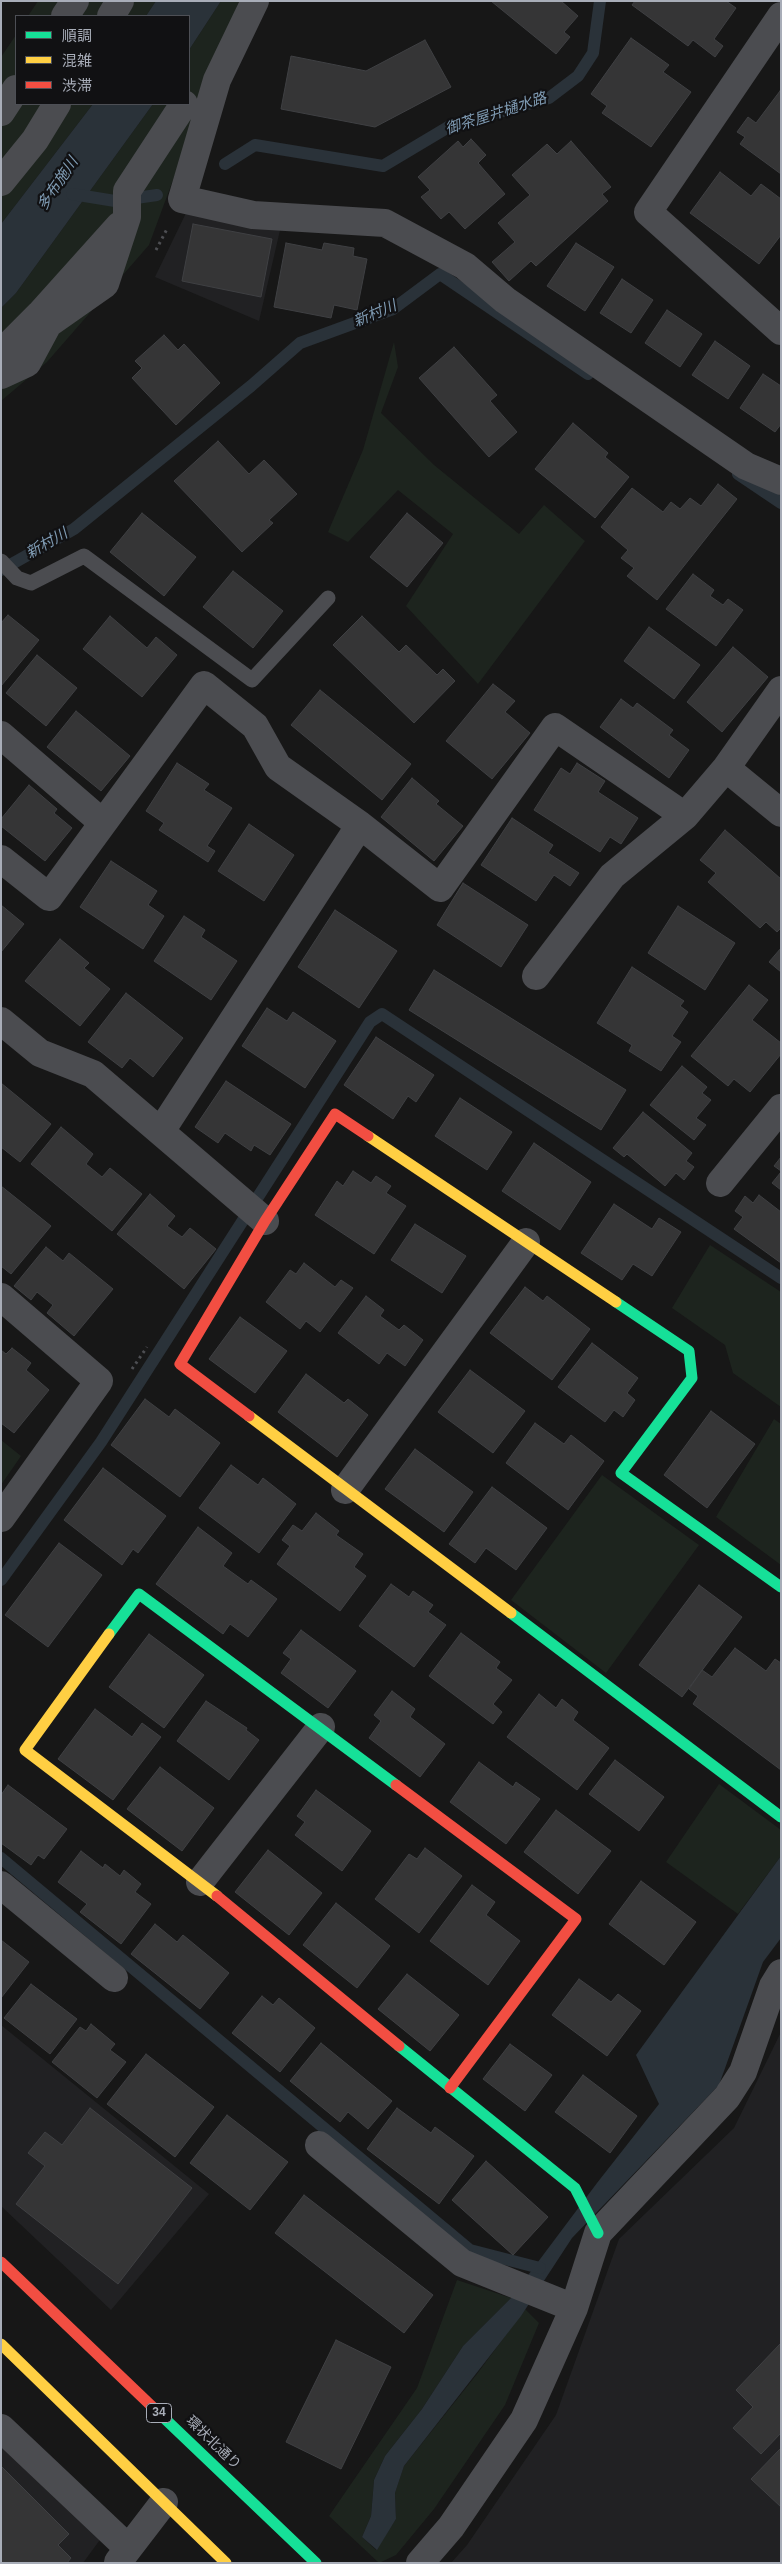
<!DOCTYPE html>
<meta charset="utf-8">
<style>
body{margin:0}
#map{position:relative;width:782px;height:2564px;overflow:hidden;background:#171717;font-family:Arial,"Noto Sans JP",sans-serif}
canvas{display:block}
.frame{position:absolute;inset:0;border:2px solid #a8adb8;pointer-events:none}
.legend{position:absolute;left:15px;top:15px;width:175px;height:90px;box-sizing:border-box;background:#111113;border:1px solid #4d4f55;margin:0;padding:6px 9px;list-style:none;font-size:15px;color:#a8adb8}
.legend li{display:flex;align-items:center;gap:10px;height:25px}
.legend b{width:25px;border:1px solid #4d4f55}
</style>
<div id="map">
<canvas width="782" height="2564"></canvas>
<div class="frame"></div>
<ul class="legend">
<li><b style="height:6px;background:#16e098"></b>順調</li>
<li><b style="height:6px;background:#ffcf43"></b>混雑</li>
<li><b style="height:6px;background:#f24e42"></b>渋滞</li>
</ul>
</div>
<script>
const context = document.querySelector('canvas').getContext('2d');
context.lineJoin = 'round';
function fill(path, color) {
  context.fillStyle = color;
  context.fill(path, 'evenodd');
}
function toPath(rows) {
  const path = new Path2D();
  for (const r of rows) {
    path.moveTo(r[0], r[1]);
    for (let i = 2; i < r.length; i += 2) path.lineTo(r[i], r[i + 1]);
  }
  return path;
}
function trace(path, color, width, dash) {
  context.strokeStyle = color;
  context.lineWidth = width;
  context.lineCap = dash ? 'butt' : 'round';
  context.setLineDash(dash || []);
  context.stroke(path);
}
function label(font, color, halo, rows, align = 'center') {
  context.font = font + ' Arial,"Noto Sans JP",sans-serif';
  context.lineWidth = 4.5;
  context.setLineDash([]);
  context.textBaseline = 'middle';
  context.strokeStyle = halo;
  context.fillStyle = color;
  for (const [text, x, y, turn = 0] of rows) {
    context.save();
    context.translate(x, y);
    context.rotate((+turn || 0) * Math.PI / 180);
    context.textAlign = isNaN(turn) ? turn : align;
    if (halo) context.strokeText(text, 0, 0);
    context.fillText(text, 0, 0);
    context.restore();
  }
}
fill(toPath([
 [187,211,281,226,259,321,155,277],
 [1,2025,209,2194,111,2310,1,2206],
 [781,2032,781,2563,451,2563,467,2545,556,2415,619,2239,734,2128],
 [1,2441,102,2537,83,2563,1,2563]
]), '#212123');
fill(toPath([
 [38,1,156,1,146,16,28,16],
 [221,1,239,1,149,245,47,362,1,401,1,308,16,293,153,104,189,104,189,50],
 [16,35,16,104,93,104,1,224,1,57],
 [394,342,398,367,381,413,434,465,519,534,544,505,585,541,478,684,406,606,453,534,398,490,348,542,328,532,363,450],
 [710,1245,781,1292,781,1407,733,1373,725,1345,672,1308],
 [774,1419,781,1424,781,1565,716,1517],
 [1,1440,21,1456,1,1485],
 [602,1475,699,1545,606,1673,511,1600],
 [719,1784,781,1830,781,1856,738,1914,666,1862],
 [457,2280,511,2298,463,2346,422,2409,385,2456,374,2480,371,2516,362,2537,376,2550,396,2519,395,2493,404,2466,477,2374,525,2309,539,2323,505,2405,434,2509,396,2555,379,2563,329,2516,417,2388]
]), '#1d241e');
fill(toPath([
 [156,1,221,1,189,50,189,16,146,16],
 [93,104,153,104,16,293,1,308,1,224],
 [781,1856,781,1938,763,1962,719,2085,572,2238,521,2316,404,2466,395,2493,396,2519,377,2550,362,2537,371,2516,374,2480,385,2456,422,2409,463,2346,511,2298,597,2183,659,2104,636,2055]
]), '#2a3239');
trace(toPath([
 [225,164,255,145,383,166,450,126,549,98,578,76,593,53,600,1],
 [72,194,115,201,157,195],
 [738,474,781,503],
 [1,570,74,529,251,386,300,343,393,309,440,274,588,374],
 [1,1580,101,1442,370,1022,382,1014,781,1278],
 [1,1858,470,2250,540,2268]
]), '#2a3239', 12);
const building = toPath([
 [491,1,561,1,578,16,564,32,570,37,556,54,491,1],
 [635,1,726,1,736,8,714,39,723,46,715,57,693,40,688,46,632,5,635,1],
 [631,38,669,65,663,72,691,92,651,147,602,113,607,106,591,94,631,38],
 [425,40,451,87,375,127,281,109,291,56,366,71,425,40],
 [780,91,781,92,781,174,740,144,745,137,737,132,748,117,756,123,780,91],
 [471,139,486,155,478,163,505,194,465,229,449,212,441,219,421,197,430,190,418,177,458,141,463,147,471,139],
 [571,141,611,187,602,194,608,201,536,266,531,261,509,281,492,262,515,242,498,223,530,195,512,175,547,144,557,154,571,141],
 [720,172,751,196,761,184,781,199,781,235,759,264,690,213,720,172],
 [193,224,272,239,261,297,182,281,193,224],
 [286,243,322,250,324,243,354,248,353,256,367,259,357,310,334,305,331,318,274,307,286,243],
 [576,243,614,267,585,311,547,286,576,243],
 [622,279,653,300,631,333,600,313,622,279],
 [667,310,702,334,680,367,645,343,667,310],
 [164,335,178,350,184,344,220,383,176,425,132,378,142,368,135,361,164,335],
 [715,341,750,366,728,399,692,375,715,341],
 [454,347,497,395,490,401,517,432,489,457,419,378,454,347],
 [763,374,781,386,781,424,775,432,740,408,763,374],
 [573,423,608,453,605,457,629,477,595,518,535,469,573,423],
 [218,441,249,474,264,460,297,494,269,520,273,523,242,552,174,481,218,441],
 [718,484,737,499,657,600,627,576,634,568,621,558,628,550,601,527,632,488,663,512,671,502,680,509,690,498,701,506,718,484],
 [142,513,196,557,164,596,110,552,142,513],
 [407,513,443,543,407,587,370,557,407,513],
 [233,571,283,611,253,648,203,607,233,571],
 [693,574,714,590,710,596,723,605,728,599,743,610,716,646,666,609,693,574],
 [8,615,39,640,1,686,1,623,8,615],
 [110,616,147,648,156,637,177,655,142,697,83,649,110,616],
 [362,616,399,652,406,645,437,675,443,669,455,681,414,723,333,645,362,616],
 [649,627,700,665,674,699,624,661,649,627],
 [733,647,768,677,722,732,687,702,733,647],
 [37,655,77,688,46,726,6,693,37,655],
 [493,684,515,701,505,712,530,733,492,779,446,741,493,684],
 [320,690,411,764,382,800,291,725,320,690],
 [621,699,633,708,637,703,673,730,669,735,689,750,669,778,600,727,621,699],
 [76,711,130,756,101,791,47,747,76,711],
 [177,763,209,784,204,790,232,808,207,846,215,851,208,862,159,830,164,823,146,811,177,763],
 [577,763,605,781,598,792,638,818,621,844,610,837,600,852,534,810,561,768,570,774,577,763],
 [412,778,439,801,436,804,463,826,434,861,381,817,412,778],
 [29,785,57,809,54,813,72,828,45,861,1,826,1,819,29,785],
 [512,818,553,845,548,853,579,873,570,886,554,875,536,901,481,865,512,818],
 [249,824,294,855,264,901,218,871,249,824],
 [725,830,781,879,781,928,777,932,766,922,760,928,708,882,716,873,700,860,725,830],
 [111,861,157,891,148,905,164,916,143,949,80,907,111,861],
 [463,883,528,925,501,967,437,925,463,883],
 [1,905,24,924,1,952,1,905],
 [678,906,735,943,705,990,648,953,678,906],
 [335,910,397,951,359,1008,298,967,335,910],
 [184,916,205,930,201,937,237,961,211,1000,154,961,184,916],
 [60,939,89,963,84,968,110,989,80,1026,25,981,60,939],
 [781,948,781,972,769,962,781,948],
 [632,967,684,1001,680,1006,688,1012,672,1036,681,1042,661,1071,629,1051,632,1045,597,1023,632,967],
 [434,970,626,1090,601,1130,409,1010,434,970],
 [749,985,768,1000,752,1020,781,1043,781,1054,750,1092,734,1079,728,1086,691,1056,749,985],
 [126,993,183,1038,153,1077,130,1058,122,1068,88,1042,126,993],
 [267,1008,287,1021,293,1012,336,1041,305,1088,242,1046,267,1008],
 [376,1037,434,1075,416,1102,408,1096,393,1119,344,1085,376,1037],
 [682,1066,707,1087,702,1093,711,1100,696,1118,706,1125,694,1140,650,1105,682,1066],
 [226,1081,291,1124,270,1155,254,1145,251,1151,225,1133,218,1143,195,1127,226,1081],
 [1,1083,51,1124,20,1162,1,1147,1,1083],
 [460,1098,512,1132,487,1170,435,1136,460,1098],
 [643,1112,692,1153,686,1161,694,1167,684,1180,676,1173,665,1186,627,1154,624,1157,613,1148,643,1112],
 [61,1127,93,1154,86,1164,102,1177,110,1168,142,1194,112,1231,31,1164,61,1127],
 [534,1143,591,1182,560,1230,502,1191,534,1143],
 [781,1157,781,1171,774,1166,781,1157],
 [353,1171,371,1183,376,1176,391,1186,386,1193,406,1206,374,1254,315,1215,337,1181,343,1186,353,1171],
 [781,1172,781,1190,772,1183,781,1172],
 [1,1186,51,1226,11,1274,1,1266,1,1186],
 [150,1194,175,1216,167,1226,182,1237,190,1228,216,1249,184,1289,117,1234,150,1194],
 [759,1195,781,1212,781,1263,734,1229,743,1217,735,1211,745,1196,753,1203,759,1195],
 [614,1204,652,1229,659,1218,681,1232,652,1276,633,1264,622,1280,581,1253,614,1204],
 [415,1224,466,1256,442,1293,391,1260,415,1224],
 [46,1247,63,1261,69,1253,113,1289,74,1336,47,1313,53,1305,37,1292,31,1300,14,1286,46,1247],
 [304,1263,335,1287,341,1280,353,1288,320,1332,306,1321,300,1329,266,1302,290,1270,296,1274,304,1263],
 [525,1287,543,1301,547,1296,590,1329,552,1380,490,1333,525,1287],
 [366,1296,384,1310,380,1316,399,1330,404,1325,423,1340,405,1366,387,1353,379,1364,338,1333,366,1296],
 [240,1317,287,1351,255,1393,209,1359,240,1317],
 [592,1343,638,1378,627,1393,635,1400,623,1417,614,1410,605,1422,558,1387,592,1343],
 [12,1348,31,1363,26,1370,49,1390,14,1433,1,1423,1,1350,6,1354,12,1348],
 [470,1370,525,1411,493,1453,438,1412,470,1370],
 [306,1374,344,1403,348,1399,368,1415,337,1457,278,1412,306,1374],
 [145,1399,169,1417,175,1409,220,1443,180,1497,111,1445,145,1399],
 [711,1411,755,1444,707,1508,664,1475,711,1411],
 [535,1423,564,1444,571,1435,604,1461,568,1510,506,1463,535,1423],
 [415,1449,473,1492,444,1532,385,1489,415,1449],
 [231,1465,258,1485,263,1478,296,1504,259,1553,199,1508,231,1465],
 [103,1468,166,1516,138,1553,133,1549,122,1565,64,1520,103,1468],
 [492,1487,547,1528,516,1570,486,1548,475,1563,449,1544,492,1487],
 [316,1513,339,1531,336,1535,363,1554,354,1567,366,1576,340,1611,277,1564,290,1546,282,1540,293,1525,302,1531,316,1513],
 [198,1527,232,1553,223,1566,248,1584,251,1580,277,1599,248,1637,230,1624,223,1634,156,1584,198,1527],
 [59,1543,102,1575,48,1647,5,1615,59,1543],
 [391,1584,409,1597,413,1591,433,1605,428,1612,446,1625,414,1667,359,1626,391,1584],
 [699,1585,742,1617,682,1697,639,1665,699,1585],
 [301,1630,356,1671,328,1708,281,1673,291,1659,283,1653,301,1630],
 [461,1633,500,1662,496,1668,512,1680,493,1704,502,1712,493,1724,429,1676,461,1633],
 [149,1634,204,1675,164,1728,109,1687,149,1634],
 [735,1648,766,1671,775,1659,781,1663,781,1770,693,1704,698,1696,689,1689,702,1670,712,1677,735,1648],
 [392,1691,415,1709,410,1717,445,1744,420,1777,369,1738,381,1721,374,1715,392,1691],
 [539,1694,556,1708,562,1699,578,1712,573,1720,609,1748,577,1790,507,1737,539,1694],
 [206,1701,247,1728,246,1730,259,1740,229,1780,177,1741,206,1701],
 [95,1709,132,1737,142,1723,161,1737,113,1800,58,1759,95,1709],
 [615,1760,664,1797,639,1831,589,1794,615,1760],
 [479,1762,513,1787,516,1782,540,1799,506,1844,450,1802,479,1762],
 [160,1767,214,1808,182,1851,127,1809,160,1767],
 [8,1785,67,1829,44,1859,38,1855,31,1865,1,1843,1,1795,8,1785],
 [316,1790,371,1831,342,1871,295,1835,305,1822,297,1816,316,1790],
 [556,1810,611,1851,578,1894,524,1852,556,1810],
 [425,1848,462,1876,419,1933,375,1899,409,1854,417,1859,425,1848],
 [268,1850,322,1893,289,1935,235,1892,268,1850],
 [81,1851,103,1868,105,1864,120,1876,124,1870,141,1884,135,1892,151,1904,121,1944,80,1912,87,1904,58,1882,81,1851],
 [641,1881,696,1922,664,1965,609,1924,641,1881],
 [472,1885,495,1902,486,1915,520,1941,488,1985,430,1941,472,1885],
 [336,1903,390,1946,357,1988,303,1945,336,1903],
 [155,1924,177,1942,183,1935,229,1973,200,2009,131,1954,155,1924],
 [1,1940,29,1962,1,1998,1,1940],
 [407,1974,459,2015,430,2051,378,2009,407,1974],
 [579,1979,611,2002,618,1994,641,2011,607,2056,552,2015,579,1979],
 [31,1984,77,2019,50,2054,4,2018,31,1984],
 [262,1996,273,2005,279,1998,315,2028,280,2072,232,2033,262,1996],
 [91,2024,115,2044,110,2050,126,2062,97,2098,52,2062,80,2027,86,2031,91,2024],
 [321,2043,392,2101,368,2129,348,2112,340,2122,290,2081,321,2043],
 [510,2044,552,2075,525,2111,483,2079,510,2044],
 [146,2054,214,2107,175,2157,107,2104,146,2054],
 [583,2075,637,2116,610,2153,555,2112,583,2075],
 [90,2108,192,2188,118,2284,16,2204,45,2166,28,2153,45,2132,62,2145,90,2108],
 [397,2108,431,2133,435,2127,474,2156,439,2204,367,2149,397,2108],
 [227,2115,288,2162,250,2210,190,2163,227,2115],
 [486,2161,548,2217,513,2255,452,2200,486,2161],
 [304,2195,433,2295,404,2333,275,2233,304,2195],
 [336,2340,391,2367,341,2469,286,2442,336,2340],
 [781,2343,781,2433,761,2454,733,2428,753,2407,736,2390,781,2343],
 [781,2448,781,2507,751,2479,781,2448],
 [1,2466,69,2534,58,2545,71,2558,67,2563,1,2563,1,2466]
]);
fill(building, '#353536');
trace(building, '#3f4043', 1);
trace(toPath([
 [156,250,167,229],
 [132,1369,147,1347]
]), '#4d4e52', 3, [2.5, 4]);
trace(toPath([
 [1,561,17,578,31,583,84,556,252,680,328,598]
]), '#4b4c50', 15);
trace(toPath([
 [255,1,217,80,182,199,253,215,385,223,465,266,505,300,746,466,781,481],
 [65,16,75,1],
 [111,16,120,1],
 [781,16,648,212,781,331],
 [1,112,16,89],
 [1,182,35,140,57,104],
 [1,353,40,314,119,226],
 [1,375,27,363,48,324,105,284,127,217,127,191,184,104],
 [1,735,103,823],
 [726,768,781,813],
 [1,859,49,897,204,685,255,726,278,767,360,825,440,888,555,727,685,816,726,768,781,690],
 [536,976,612,876,685,816],
 [1,1021,40,1053,93,1074,265,1221],
 [161,1131,360,825],
 [720,1183,781,1108],
 [1,1297,99,1381,1,1518],
 [345,1490,526,1242],
 [200,1882,321,1727],
 [1,1885,114,1978],
 [319,2145,462,2263,574,2308],
 [1,2428,128,2548],
 [118,2562,164,2502],
 [420,2563,451,2527,524,2420,574,2308,598,2233,727,2097,743,2072,773,1986,781,1973]
]), '#4b4c50', 28);
trace(toPath([
 [616,1302,689,1351,692,1378,621,1473,781,1587],
 [511,1613,781,1817],
 [109,1634,139,1594,396,1785],
 [399,2046,575,2188,598,2233],
 [163,2417,316,2563]
]), '#16e098', 11);
trace(toPath([
 [368,1136,616,1302],
 [249,1416,511,1613],
 [109,1634,25,1750,217,1896],
 [1,2344,226,2563]
]), '#ffcf43', 11);
trace(toPath([
 [249,1416,180,1364,265,1221,335,1114,368,1136],
 [396,1785,576,1919,450,2088],
 [217,1896,399,2046],
 [1,2262,163,2417]
]), '#f24e42', 11);
for (const [x, y, w] of [
 [159,2413,25]
]) {
  const box = new Path2D();
  box.roundRect(x - w / 2, y - 9.5, w, 19, 4);
  context.fillStyle = '#111113';
  context.fill(box);
  trace(box, '#a8adb8', 1);
}
label('bold 12px', '#a8adb8', null, [
 ["34",159,2413]
]);
label('14px', '#a8adb8', '#111113', [
 ["環状北通り",213,2443,44]
]);
label('italic 15px', '#7f9bb3', '#111113', [
 ["御茶屋井樋水路",496,114,-18],
 ["多布施川",58,184,-56],
 ["新村川",375,314,-23],
 ["新村川",47,544,-30]
]);
</script>
